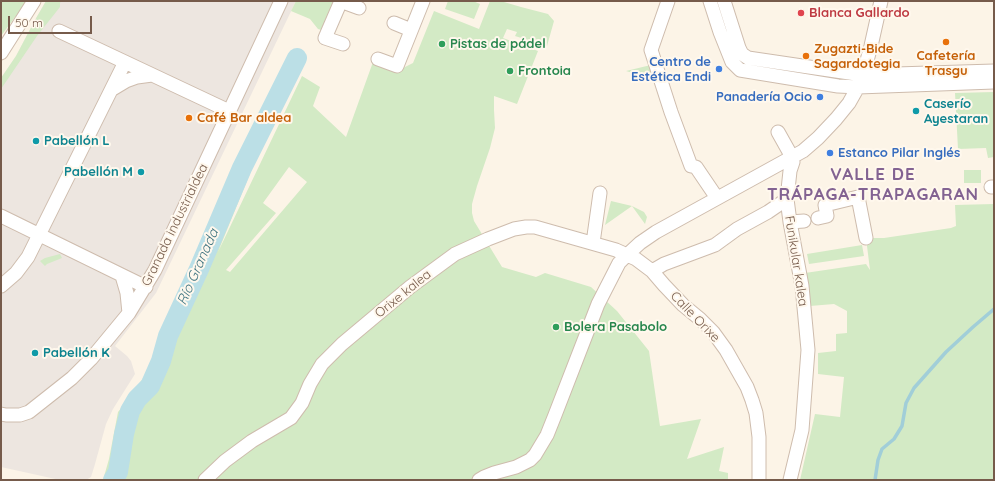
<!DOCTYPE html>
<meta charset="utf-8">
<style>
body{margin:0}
#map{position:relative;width:995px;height:481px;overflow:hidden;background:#fcf4e7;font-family:Quicksand,sans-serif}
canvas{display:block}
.frame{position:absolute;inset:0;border:2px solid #765b4b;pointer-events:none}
.scale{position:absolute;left:8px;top:16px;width:84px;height:18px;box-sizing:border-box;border:2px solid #765b4b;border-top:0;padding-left:5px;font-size:12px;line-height:14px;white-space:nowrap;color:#765b4b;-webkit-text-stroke:3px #fff8ed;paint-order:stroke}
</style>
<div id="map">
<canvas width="995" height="481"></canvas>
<div class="frame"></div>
<div class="scale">50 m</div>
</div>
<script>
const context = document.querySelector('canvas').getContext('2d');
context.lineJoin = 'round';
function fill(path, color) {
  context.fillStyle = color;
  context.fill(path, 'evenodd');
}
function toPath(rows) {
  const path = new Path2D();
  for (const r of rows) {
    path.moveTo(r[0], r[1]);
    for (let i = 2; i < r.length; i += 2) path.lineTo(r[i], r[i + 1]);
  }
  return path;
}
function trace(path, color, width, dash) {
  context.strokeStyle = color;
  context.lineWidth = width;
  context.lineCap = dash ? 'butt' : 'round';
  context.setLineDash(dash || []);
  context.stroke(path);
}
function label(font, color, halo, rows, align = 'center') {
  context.font = font + ' Quicksand,sans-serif';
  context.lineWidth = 4;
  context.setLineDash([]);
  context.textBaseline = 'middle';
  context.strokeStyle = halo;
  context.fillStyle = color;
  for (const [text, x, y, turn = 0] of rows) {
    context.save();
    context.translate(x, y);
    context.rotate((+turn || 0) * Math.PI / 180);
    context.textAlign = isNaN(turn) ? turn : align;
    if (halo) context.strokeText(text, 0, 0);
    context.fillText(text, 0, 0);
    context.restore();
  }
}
fill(toPath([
 [46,1,296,1,156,293,115,346,127,356,131,361,135,374,113,409,106,424,95,464,91,477,86,480,60,480,1,467,1,78,16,56,35,20]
]), '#ede6e0');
fill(toPath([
 [1,1,27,1,1,36],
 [46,1,61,1,60,3,60,7,37,36,1,89,1,78,16,56,35,20],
 [296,1,335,1,328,32,318,29,310,19,291,11],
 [448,1,473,1,480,4,474,19,445,9],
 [490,1,504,1,504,2,521,7,548,14,554,21,547,46,515,36,517,32,507,29,503,38,538,51,517,104,494,96,494,110,495,128,490,148,477,186,472,204,472,213,474,221,502,267,536,277,545,273,591,287,617,311,649,351,660,426,701,419,687,459,724,447,719,471,728,473,728,480,103,480,109,459,118,412,130,397,146,374,199,251,297,58,218,252,302,76,320,87,313,106,346,137,373,62,397,71,413,63,434,11,479,29],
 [289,167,307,182,230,272,226,270,276,213,263,203],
 [655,64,661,81,626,71],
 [994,92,994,157,988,158,986,148,958,149,955,93],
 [964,170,981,170,981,183,964,183],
 [611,201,632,206,644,212,647,217,645,224,632,206,605,225],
 [994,204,994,480,800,480,815,414,840,417,844,377,818,374,818,353,836,351,836,334,847,333,847,311,834,304,810,306,805,273,866,264,870,270,866,238,884,238,951,228,956,226,955,205],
 [862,245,864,256,809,264,807,254],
 [60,254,62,258,47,264,45,266,40,261,45,258]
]), '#d3eac5');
trace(toPath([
 [875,480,878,460,882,449,894,439,902,426,906,403,914,388,946,352,973,327,994,309]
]), '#a1ced8', 3.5);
trace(toPath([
 [113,480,118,472,124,434,130,411,137,399,150,386,161,361,168,336,199,269,242,168,297,58]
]), '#bbdfe6', 20);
const minor = toPath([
 [340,1,359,8],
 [341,1,325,38,343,44],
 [668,1,651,50,671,112,691,166,696,167,717,198],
 [710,1,720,32,732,62,740,70,838,86,858,87,994,82],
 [724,1,739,48,742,54,748,58,863,75,994,71],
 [394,23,411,30],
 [59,31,229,111],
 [1,53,34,1],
 [378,59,397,66,423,1],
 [111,90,126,81,137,77,152,75],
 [778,132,792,157],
 [991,187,994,187],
 [1,216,146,287],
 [818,218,827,216,825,205,858,197,866,238],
 [790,222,804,221],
 [593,243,600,193],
 [652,271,664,264,715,245,737,229,768,212,787,199],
 [122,276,127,293,129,313],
 [1,286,16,273,28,257,125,62],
 [1,414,6,415,20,415,29,412,48,397,72,378,91,359,129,313,155,270,281,1],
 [205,480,225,461,252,441,291,418,302,403,310,384,322,364,342,344,410,287,455,254,488,239,514,229,526,227,535,227,616,250,636,259,652,271,664,285,683,305,700,319,713,332,726,350,747,387,752,400,756,413,759,437,759,480],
 [479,480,484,477,494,473,516,467,530,460,535,455,547,435,555,415,598,304,619,263,627,255,640,243,656,232,803,151,818,138,836,119,849,103,858,87,863,75,871,46,881,1],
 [790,480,802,430,808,350,802,286,790,222,787,199,790,171,793,162,791,157]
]);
trace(minor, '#cebcad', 15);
trace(minor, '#fff', 13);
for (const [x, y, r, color] of [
 [801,13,4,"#e0444e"],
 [946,42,4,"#e8710a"],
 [442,44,4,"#2e9e5b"],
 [806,56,4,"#e8710a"],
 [719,69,4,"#3f7fe0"],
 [510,71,4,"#2e9e5b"],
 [820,97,4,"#3f7fe0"],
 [916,111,4,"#0f9aa8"],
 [189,118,4,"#e8710a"],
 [36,141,4,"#0f9aa8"],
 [830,153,4,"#3f7fe0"],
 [141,172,4,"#0f9aa8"],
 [556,327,4,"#2e9e5b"],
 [35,353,4,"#0f9aa8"]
]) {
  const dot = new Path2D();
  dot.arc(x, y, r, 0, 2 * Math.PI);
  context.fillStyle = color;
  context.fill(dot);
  trace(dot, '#fff8ed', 1.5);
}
label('bold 13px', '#be3a42', '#fff8ed', [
 ["Blanca Gallardo",809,13]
], 'left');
label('bold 13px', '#27864d', '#fff8ed', [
 ["Pistas de pádel",450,44],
 ["Frontoia",518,71],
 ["Bolera Pasabolo",564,327]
], 'left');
label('bold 13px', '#c56008', '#fff8ed', [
 ["Zugazti-Bide",814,49],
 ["Sagardotegia",814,64],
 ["Cafetería",946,56,"center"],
 ["Trasgu",946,71,"center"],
 ["Café Bar aldea",197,118]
], 'left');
label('bold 13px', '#366cbe', '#fff8ed', [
 ["Centro de",711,62],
 ["Estética Endi",711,77],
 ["Panadería Ocio",812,97],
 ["Estanco Pilar Inglés",838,153,"left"]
], 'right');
label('bold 13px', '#0d838f', '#fff8ed', [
 ["Caserío",924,104],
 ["Ayestaran",924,119],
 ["Pabellón L",44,141],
 ["Pabellón M",133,172,"right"],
 ["Pabellón K",43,353]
], 'left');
label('13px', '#765b4b', '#fff8ed', [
 ["Granada industrialdea",175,225,-64],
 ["Funikular kalea",796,261,81],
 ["Orixe kalea",403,294,-39],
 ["Calle Orixe",695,317,46]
]);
label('italic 14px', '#427682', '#fff8ed', [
 ["Río Granada",198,267,-66]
]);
context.letterSpacing = '1px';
label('bold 17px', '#836392', '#fff8ed', [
 ["VALLE DE",873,175],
 ["TRÁPAGA-TRAPAGARAN",873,195]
]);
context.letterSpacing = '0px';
</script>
